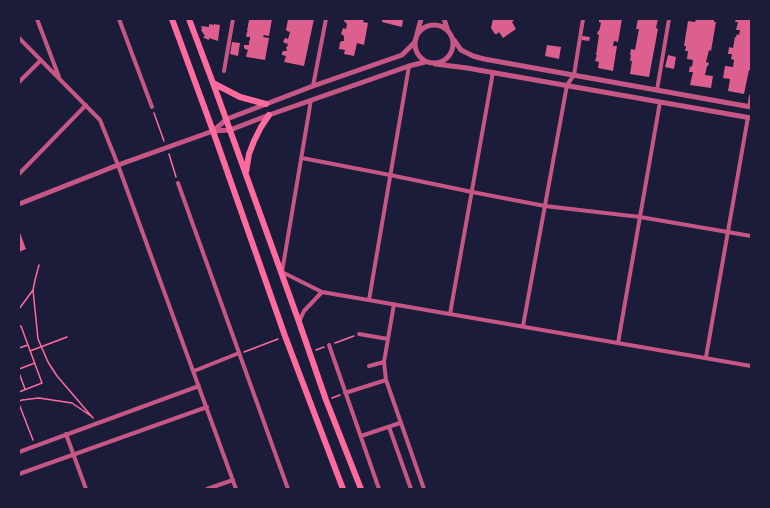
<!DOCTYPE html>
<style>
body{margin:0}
#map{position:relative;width:770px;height:508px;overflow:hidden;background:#1b1b3a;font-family:"Open Sans",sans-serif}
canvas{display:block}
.frame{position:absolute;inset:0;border:20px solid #1b1b3a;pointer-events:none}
</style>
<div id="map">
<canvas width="770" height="508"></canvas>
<div class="frame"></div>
</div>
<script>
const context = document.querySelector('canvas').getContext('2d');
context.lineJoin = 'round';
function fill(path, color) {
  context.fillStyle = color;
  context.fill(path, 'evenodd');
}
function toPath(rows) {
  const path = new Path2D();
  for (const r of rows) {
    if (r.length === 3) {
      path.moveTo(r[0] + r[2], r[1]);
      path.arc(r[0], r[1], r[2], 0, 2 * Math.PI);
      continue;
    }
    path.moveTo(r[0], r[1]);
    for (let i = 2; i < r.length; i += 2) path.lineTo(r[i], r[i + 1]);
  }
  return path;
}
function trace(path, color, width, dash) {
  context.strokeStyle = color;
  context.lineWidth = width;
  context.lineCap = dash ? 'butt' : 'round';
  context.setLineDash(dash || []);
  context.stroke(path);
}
fill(toPath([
 [253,19,272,19,269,36,264,35,263,37,269,38,265,60,247,57,246,56,248,50,245,49,244,48,244,45,249,45,249,40,250,41,250,37,247,37,246,36,247,32,248,31,247,31,249,20,252,20],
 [288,19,314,19,304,66,284,62,286,56,282,55,282,53,283,51,287,51,286,47,287,47,288,44,285,43,283,42,285,38,288,39,290,32,287,31,286,30],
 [344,19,364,19,363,22,368,23,364,45,357,43,354,56,344,54,345,50,339,49,340,42,341,42,342,41,344,41,344,36,341,34,343,28,346,29,347,24,344,21],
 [382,19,402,19,403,20,402,27,382,22],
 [493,19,515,19,512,22,516,29,503,38,499,32,497,34,495,34,491,28],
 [599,19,622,19,618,42,614,41,613,46,617,46,613,71,598,68,599,62,595,61,597,55,596,55,599,35,597,34,598,31,599,31,601,23,599,22],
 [638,19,658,19,656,28,658,29,649,77,630,74,632,61,630,61,631,55,630,55,631,49,635,50,639,29,636,29],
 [696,19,714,19,714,22,716,22,711,51,709,50,706,62,709,63,708,66,707,66,705,75,713,76,711,88,690,85,693,72,689,72,690,66,692,67,693,60,687,59,688,51,685,51,686,46,684,46,688,21,695,22],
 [736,19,751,19,751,70,749,70,744,94,728,91,730,79,723,78,725,66,733,67,734,60,731,59,732,54,728,54,729,47,733,48,735,37,736,37,737,34,739,35,740,30,736,30,738,22,735,22],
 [209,24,214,25,214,24,220,25,218,41,209,38,209,40,204,38,203,37,205,36,201,30,202,29,201,26,209,27],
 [582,36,590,37,589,41,582,40],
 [232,42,240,43,238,56,230,54],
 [547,45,561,47,559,59,545,56],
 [668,55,676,57,674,69,665,67],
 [19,230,26,249,19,252]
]), '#dd5f8e');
trace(toPath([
 [154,113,164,141],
 [169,154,176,177],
 [39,265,35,280,33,290,38,339,48,362,57,376,93,418],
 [19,309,33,290],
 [19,326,21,326,42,383,19,392],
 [335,343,354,336],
 [19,348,28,345],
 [316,350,324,347],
 [30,351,67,337],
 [244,352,278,339],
 [19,369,35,363],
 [19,373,25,389],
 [332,398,340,395],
 [19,401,22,400,39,398,72,403,91,416],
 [19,404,33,440]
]), '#ff6b9d', 1.5);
trace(toPath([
 [37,19,59,77],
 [119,19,152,107],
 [19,38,100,120,118,165,236,489],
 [224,71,233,19],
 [19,82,41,60],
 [313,86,326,19],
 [657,90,669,19],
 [311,100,282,272,322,292,751,366],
 [749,107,751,96],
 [302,158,390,175,472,192,545,206,640,217,751,236],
 [19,174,86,105],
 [178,183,288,489],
 [369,300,409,66],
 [394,304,384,362,386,380,424,489],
 [450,314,493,72],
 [299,322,304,311,322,292],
 [523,326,567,85,574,75,583,19],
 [359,334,388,339],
 [618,343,660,102],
 [329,345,379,489],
 [706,357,748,117],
 [369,366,384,362],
 [194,371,239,353],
 [345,393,386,380],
 [389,427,411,489],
 [66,434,86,489],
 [361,436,400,423],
 [19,452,199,386],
 [19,474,207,407],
 [207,489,233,480]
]), '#c65784', 4);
trace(toPath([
 [444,19,448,31],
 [434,44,19],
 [454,40,461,50,473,56,484,59,751,107],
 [435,64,467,68,751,118],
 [213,131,227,119,313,86,402,55,415,42,421,19],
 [19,204,118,165,213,131,230,130,269,115,409,66,425,62]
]), '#c65784', 5);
trace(toPath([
 [172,19,213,131,285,336,343,489],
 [189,19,213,83,299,322,326,400,361,489],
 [213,83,240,97,266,104],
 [246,172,249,154,254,141,261,127,269,115]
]), '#ff6b9d', 6);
</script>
